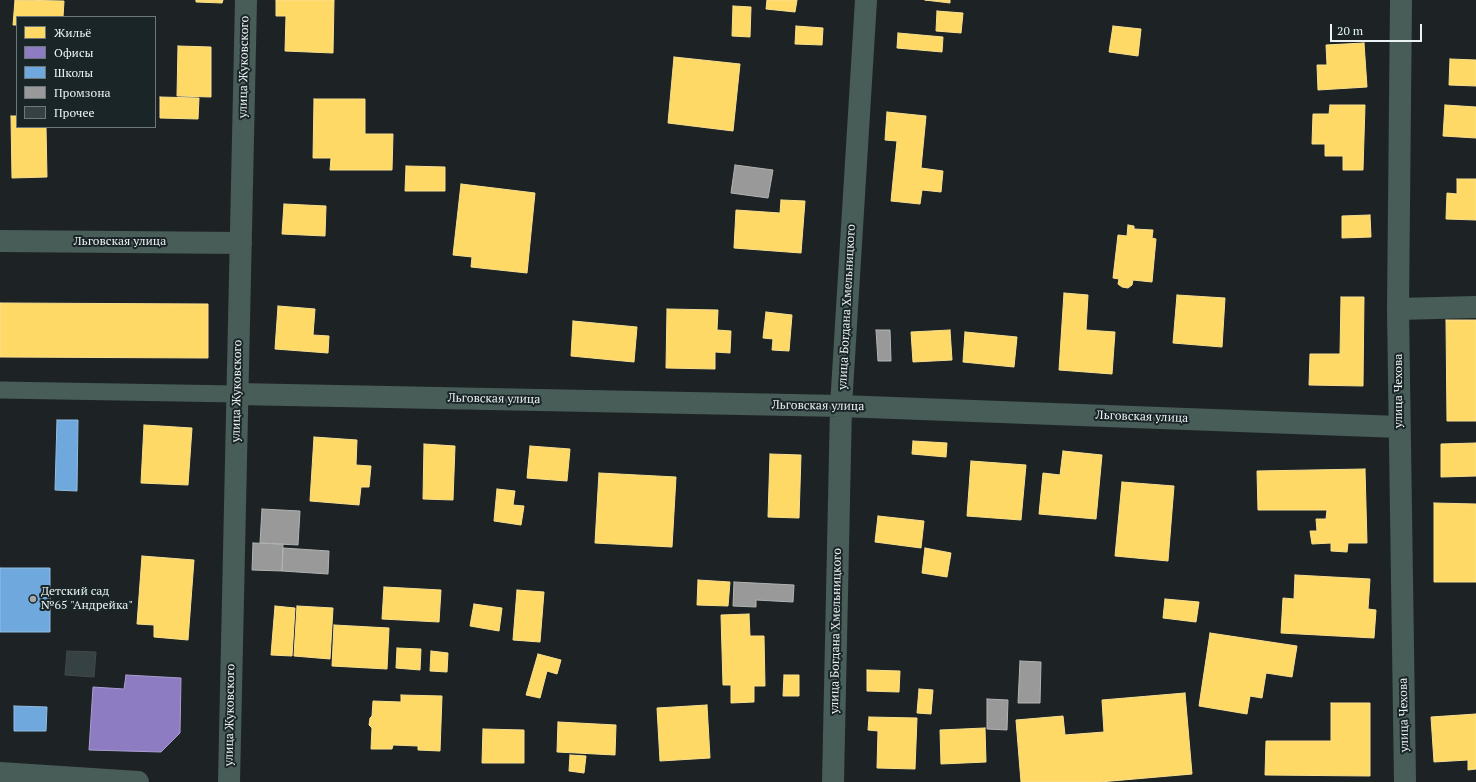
<!DOCTYPE html>
<meta charset="utf-8">
<style>
body{margin:0}
#map{position:relative;width:1476px;height:782px;overflow:hidden;background:#1d2324;font-family:"PT Serif",serif}
canvas{display:block}
.legend{position:absolute;left:16px;top:16px;width:140px;height:112px;box-sizing:border-box;background:#1a2527;border:1px solid #6e7779;margin:0;padding:5px 7px;list-style:none;font-size:12px;color:#ebf2f3}
.legend li{display:flex;align-items:center;gap:8px;height:20px}
.legend b{width:20px;border:1px solid #6e7779}
.scale{position:absolute;left:1330px;top:24px;width:92px;height:18px;box-sizing:border-box;border:2px solid #ebf2f3;border-top:0;padding-left:5px;font-size:12px;line-height:14px;white-space:nowrap;color:#ebf2f3;-webkit-text-stroke:3px #1a2527;paint-order:stroke}
</style>
<div id="map">
<canvas width="1476" height="782"></canvas>
<ul class="legend">
<li><b style="height:11px;background:#ffd966"></b>Жильё</li>
<li><b style="height:11px;background:#8e7cc3"></b>Офисы</li>
<li><b style="height:11px;background:#6fa8dc"></b>Школы</li>
<li><b style="height:11px;background:#999"></b>Промзона</li>
<li><b style="height:11px;background:#364144"></b>Прочее</li>
</ul>
<div class="scale">20 m</div>
</div>
<script>
const context = document.querySelector('canvas').getContext('2d');
context.lineJoin = 'round';
function fill(path, color) {
  context.fillStyle = color;
  context.fill(path, 'evenodd');
}
function toPath(rows) {
  const path = new Path2D();
  for (const r of rows) {
    path.moveTo(r[0], r[1]);
    for (let i = 2; i < r.length; i += 2) path.lineTo(r[i], r[i + 1]);
  }
  return path;
}
function trace(path, color, width, dash) {
  context.strokeStyle = color;
  context.lineWidth = width;
  context.lineCap = dash ? 'butt' : 'round';
  context.setLineDash(dash || []);
  context.stroke(path);
}
function label(font, color, halo, rows, align = 'center') {
  context.font = font + ' "PT Serif",serif';
  context.lineWidth = 4;
  context.setLineDash([]);
  context.textBaseline = 'middle';
  context.strokeStyle = halo;
  context.fillStyle = color;
  for (const [text, x, y, turn = 0] of rows) {
    context.save();
    context.translate(x, y);
    context.rotate((+turn || 0) * Math.PI / 180);
    context.textAlign = isNaN(turn) ? turn : align;
    if (halo) context.strokeText(text, 0, 0);
    context.fillText(text, 0, 0);
    context.restore();
  }
}
const homes = toPath([
 [15,0,64,1,63,17,17,17,17,25,13,25,15,0],
 [196,0,223,0,222,3,196,2,196,0],
 [276,0,334,0,333,53,285,51,286,16,276,16,276,0],
 [767,0,797,0,795,12,766,9,767,0],
 [925,0,950,0,950,3,925,0],
 [733,6,751,7,750,37,732,36,733,6],
 [937,11,963,13,961,33,936,31,937,11],
 [796,26,823,28,822,45,795,44,796,26],
 [1113,26,1141,29,1138,56,1109,52,1113,26],
 [898,33,943,37,942,52,897,48,898,33],
 [1364,43,1367,87,1318,90,1317,65,1327,65,1326,45,1364,43],
 [178,46,211,47,211,97,177,96,178,46],
 [674,57,740,64,733,131,668,123,674,57],
 [1450,59,1476,60,1476,86,1449,85,1450,59],
 [160,97,199,98,198,119,160,118,160,97],
 [314,99,365,99,365,134,393,134,392,170,330,170,331,158,313,158,314,99],
 [1330,105,1365,105,1363,170,1343,170,1343,156,1325,156,1325,144,1312,144,1313,114,1329,114,1330,105],
 [1445,105,1476,107,1476,138,1443,136,1445,105],
 [887,112,926,116,921,168,943,171,941,192,922,190,920,204,891,201,897,141,885,140,887,112],
 [11,116,17,116,17,127,46,127,47,177,12,178,11,116],
 [406,166,445,167,445,191,405,191,406,166],
 [1457,179,1476,179,1476,220,1446,219,1447,193,1457,194,1457,179],
 [461,184,535,193,527,273,471,267,472,257,453,255,461,184],
 [781,200,805,201,801,253,734,248,736,210,780,213,781,200],
 [284,204,326,206,325,236,282,234,284,204],
 [1370,215,1371,237,1342,238,1342,216,1370,215],
 [1128,225,1134,226,1134,229,1153,230,1152,238,1156,239,1152,282,1133,280,1132,285,1128,288,1122,287,1118,284,1119,279,1113,278,1118,235,1127,236,1128,225],
 [1064,293,1088,295,1086,330,1115,332,1112,374,1059,370,1064,293],
 [1177,295,1225,298,1222,347,1173,343,1177,295],
 [1341,297,1364,297,1363,386,1309,385,1310,354,1340,354,1341,297],
 [0,303,208,304,208,358,0,357,0,303],
 [278,306,315,309,313,335,329,336,328,353,275,349,278,306],
 [667,309,718,310,717,330,731,331,730,353,715,352,715,369,666,368,667,309],
 [766,312,792,315,789,351,772,350,773,339,763,338,766,312],
 [1446,320,1476,320,1476,421,1447,421,1446,320],
 [573,321,637,327,634,362,571,356,573,321],
 [950,330,952,360,913,362,911,332,950,330],
 [965,332,1017,337,1014,367,963,362,965,332],
 [144,425,192,428,188,485,141,483,144,425],
 [314,437,357,440,356,465,371,466,369,487,361,487,359,505,310,501,314,437],
 [913,441,947,443,946,457,912,454,913,441],
 [1476,443,1476,476,1441,477,1441,444,1476,443],
 [424,444,455,446,453,500,423,499,424,444],
 [530,446,570,449,567,481,527,478,530,446],
 [1063,451,1102,455,1096,519,1039,514,1043,473,1060,475,1063,451],
 [770,454,801,455,799,518,768,517,770,454],
 [971,461,1026,465,1021,520,967,516,971,461],
 [1365,469,1367,543,1348,543,1347,552,1331,551,1331,543,1312,544,1310,531,1317,531,1316,519,1326,519,1327,510,1258,510,1257,471,1365,469],
 [599,473,676,477,672,547,595,543,599,473],
 [1122,482,1174,486,1168,561,1115,556,1122,482],
 [497,489,515,491,513,505,524,506,521,525,494,521,497,489],
 [1434,503,1476,504,1476,582,1434,582,1434,503],
 [878,516,924,521,921,548,875,542,878,516],
 [925,548,951,553,947,577,922,573,925,548],
 [142,556,194,560,188,640,154,637,154,625,137,624,142,556],
 [1295,575,1370,579,1368,609,1376,610,1374,638,1281,633,1283,598,1294,599,1295,575],
 [698,580,730,582,728,606,697,605,698,580],
 [384,587,441,590,439,622,382,619,384,587],
 [517,590,544,592,540,642,513,640,517,590],
 [1165,599,1199,602,1196,622,1163,618,1165,599],
 [474,604,502,608,499,631,470,626,474,604],
 [275,606,295,608,292,656,271,655,275,606],
 [297,606,333,608,330,659,294,656,297,606],
 [749,614,750,636,764,636,765,686,754,686,754,702,731,703,731,685,723,685,721,615,749,614],
 [334,625,389,628,387,669,332,666,334,625],
 [1210,633,1297,646,1292,677,1266,673,1262,698,1250,696,1247,714,1199,706,1210,633],
 [397,648,421,649,420,670,396,668,397,648],
 [431,651,448,653,447,672,430,671,431,651],
 [538,654,561,660,557,674,547,671,540,698,526,695,538,654],
 [867,670,900,671,899,692,867,691,867,670],
 [784,675,799,675,799,696,783,696,784,675],
 [919,689,933,690,931,714,917,713,919,689],
 [1185,693,1192,774,1100,782,1021,782,1016,720,1063,716,1065,735,1104,732,1102,700,1185,693],
 [401,695,442,696,440,751,418,750,418,746,393,745,392,749,371,749,372,728,369,725,370,718,372,716,373,701,401,702,401,695],
 [1331,703,1370,703,1370,776,1265,775,1266,741,1331,741,1331,703],
 [707,705,710,758,660,761,657,708,707,705],
 [1476,714,1476,769,1468,770,1468,760,1434,762,1431,717,1476,714],
 [869,717,917,718,915,769,877,768,878,731,868,730,869,717],
 [558,722,616,725,615,755,557,752,558,722],
 [985,728,986,762,941,764,940,730,985,728],
 [483,729,524,730,524,763,482,763,483,729],
 [570,755,586,756,584,773,569,771,570,755]
]);
fill(homes, '#ffd966');
trace(homes, '#f9e090', 1);
const offices = toPath([
 [126,675,181,678,180,733,161,752,89,750,93,687,124,689,126,675]
]);
fill(offices, '#8e7cc3');
trace(offices, '#aa9fd1', 1);
const schools = toPath([
 [57,420,78,420,77,491,55,490,57,420],
 [0,568,50,568,50,632,0,632,0,568],
 [14,706,47,707,46,731,14,731,14,706]
]);
fill(schools, '#6fa8dc');
trace(schools, '#94bee3', 1);
const industry = toPath([
 [735,165,773,170,768,198,731,193,735,165],
 [876,330,890,330,891,361,878,361,876,330],
 [262,509,300,511,298,545,260,543,262,509],
 [253,543,283,544,282,571,252,570,253,543],
 [283,548,329,551,328,574,282,571,283,548],
 [734,582,794,585,793,602,756,600,756,607,733,606,734,582],
 [1020,661,1041,662,1040,703,1018,703,1020,661],
 [987,699,1008,700,1007,730,987,729,987,699]
]);
fill(industry, '#999');
trace(industry, '#b2b4b4', 1);
const building = toPath([
 [67,651,96,652,94,677,65,675,67,651]
]);
fill(building, '#364144');
trace(building, '#444849', 1);
trace(toPath([
 [0,390,237,394]
]), '#485c58', 17);
trace(toPath([
 [1401,0,1398,309,1405,782],
 [0,241,241,243],
 [1398,309,1476,307],
 [237,394,841,406,1399,427],
 [0,773,138,782],
 [229,782,246,0],
 [833,782,841,406,866,0]
]), '#485c58', 22);
for (const [x, y, r, color] of [
 [33,599,4,"#a3aaab"]
]) {
  const dot = new Path2D();
  dot.arc(x, y, r, 0, 2 * Math.PI);
  context.fillStyle = color;
  context.fill(dot);
  trace(dot, '#1a2527', 1.5);
}
label('12px', '#ebf2f3', '#1a2527', [
 ["улица Жуковского",244,67,-89],
 ["Льговская улица",120,242],
 ["улица Богдана Хмельницкого",847,307,-87],
 ["улица Жуковского",237,391,-89],
 ["улица Чехова",1399,391,-90],
 ["Льговская улица",494,399,1],
 ["Льговская улица",818,406,1],
 ["Льговская улица",1142,417,2],
 ["улица Богдана Хмельницкого",836,631,-89],
 ["улица Жуковского",230,715,-89],
 ["улица Чехова",1404,715,-91]
]);
label('12px', '#ebf2f3', '#1a2527', [
 ["Детский сад",41,592],
 ["№65 \"Андрейка\"",41,606]
], 'left');
</script>
